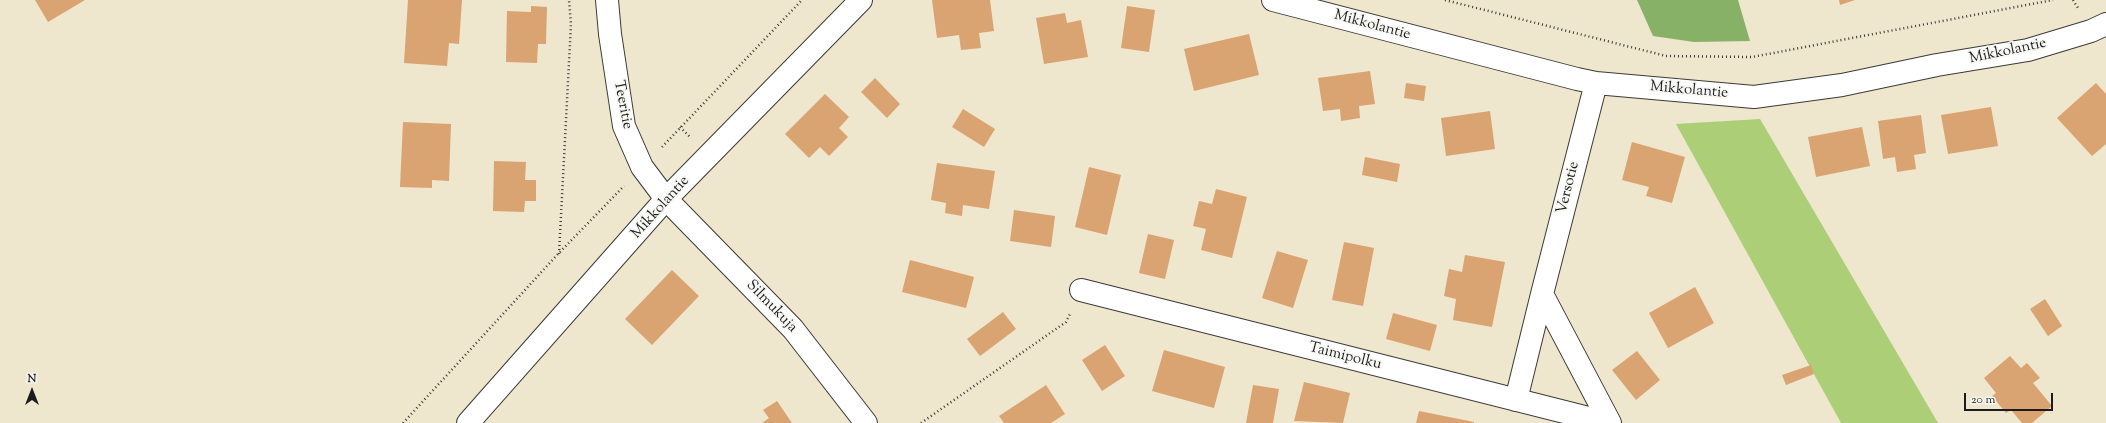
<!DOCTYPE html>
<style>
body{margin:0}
#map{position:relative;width:2106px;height:423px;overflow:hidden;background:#eee6cd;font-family:"Sorts Mill Goudy",serif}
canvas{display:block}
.north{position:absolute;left:12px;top:371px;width:40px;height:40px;-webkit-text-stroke:3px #f6f6f2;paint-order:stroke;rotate:0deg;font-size:11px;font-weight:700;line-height:16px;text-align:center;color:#1c1c1c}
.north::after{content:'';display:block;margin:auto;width:14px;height:18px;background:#1c1c1c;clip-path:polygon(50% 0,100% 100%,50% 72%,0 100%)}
.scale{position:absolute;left:1964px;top:393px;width:89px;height:18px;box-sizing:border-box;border:2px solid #1c1c1c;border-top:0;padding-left:5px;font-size:12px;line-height:14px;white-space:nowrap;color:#1c1c1c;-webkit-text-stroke:3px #f6f6f2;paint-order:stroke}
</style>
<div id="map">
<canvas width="2106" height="423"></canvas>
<div class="north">N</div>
<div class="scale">20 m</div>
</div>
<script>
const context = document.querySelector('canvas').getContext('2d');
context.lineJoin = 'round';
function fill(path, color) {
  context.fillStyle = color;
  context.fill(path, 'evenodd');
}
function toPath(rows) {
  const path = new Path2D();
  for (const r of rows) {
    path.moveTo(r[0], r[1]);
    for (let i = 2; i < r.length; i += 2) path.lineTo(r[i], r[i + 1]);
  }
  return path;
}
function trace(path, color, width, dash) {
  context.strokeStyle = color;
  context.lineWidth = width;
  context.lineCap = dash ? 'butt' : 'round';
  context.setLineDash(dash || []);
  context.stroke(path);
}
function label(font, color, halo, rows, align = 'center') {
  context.font = font + ' "Sorts Mill Goudy",serif';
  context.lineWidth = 3.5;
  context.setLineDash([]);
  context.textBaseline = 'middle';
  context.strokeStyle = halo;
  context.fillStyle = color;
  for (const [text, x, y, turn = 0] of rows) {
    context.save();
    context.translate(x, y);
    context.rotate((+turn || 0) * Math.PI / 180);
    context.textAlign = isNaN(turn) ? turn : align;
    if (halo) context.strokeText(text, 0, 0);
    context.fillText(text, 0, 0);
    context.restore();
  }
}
fill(toPath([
 [1760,119,1938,423,1841,423,1676,124]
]), '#abce77');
fill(toPath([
 [1637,0,1738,0,1750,41,1694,42,1653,36]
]), '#88b168');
fill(toPath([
 [35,0,85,0,48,22],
 [408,0,462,0,459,44,449,43,447,66,404,63],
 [932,0,990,0,994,31,979,33,981,48,961,50,959,35,937,38],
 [1839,0,1855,0,1840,5],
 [531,6,547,7,546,44,538,44,537,63,506,62,507,11,531,12],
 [1127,6,1155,10,1149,52,1121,48],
 [1065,13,1067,23,1081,20,1088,57,1044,64,1036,18],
 [1249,34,1259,75,1194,91,1184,49],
 [1370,71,1375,104,1359,106,1360,118,1341,121,1340,109,1323,111,1318,78],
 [875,78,900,104,887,118,861,92],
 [1406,83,1426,86,1424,101,1404,98],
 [2096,83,2106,94,2106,144,2092,156,2057,118],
 [825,94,849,117,839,128,848,137,829,156,820,147,809,158,785,134],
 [1991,107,1998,146,1948,154,1941,115],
 [963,109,995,129,984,147,952,127],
 [1490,111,1495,149,1446,156,1441,118],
 [1921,115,1926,153,1914,155,1916,169,1897,172,1895,157,1883,159,1878,121],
 [403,122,451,124,449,181,432,180,432,188,400,187],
 [1862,127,1870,166,1816,177,1808,137],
 [1632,142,1685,157,1672,203,1646,196,1649,187,1622,180],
 [1365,157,1400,164,1397,182,1362,175],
 [494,161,526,162,525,180,536,180,536,201,525,201,524,212,493,211],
 [937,163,995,171,989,209,963,205,962,216,945,213,946,203,931,200],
 [1089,167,1121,175,1107,235,1075,227],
 [1216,189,1247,197,1232,258,1201,250,1206,229,1193,226,1199,201,1212,204],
 [1014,210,1055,216,1051,247,1010,241],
 [1148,234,1174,240,1165,279,1139,273],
 [1344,242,1374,248,1363,306,1332,300],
 [1277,251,1308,260,1293,308,1262,298],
 [1465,255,1505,262,1492,327,1453,320,1456,299,1444,296,1449,269,1462,272],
 [910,260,974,277,966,308,902,292],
 [672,270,699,296,652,345,625,319],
 [1695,287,1714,323,1668,348,1649,313],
 [2045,299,2062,326,2048,336,2030,309],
 [1003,312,1016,329,980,356,967,339],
 [1393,313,1437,325,1430,351,1386,339],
 [1105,345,1125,376,1102,391,1082,360],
 [1164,350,1225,367,1214,408,1152,391],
 [1637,351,1660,380,1636,400,1612,370],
 [2010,356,2021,368,2027,363,2040,378,2033,383,2052,406,2032,423,2022,423,2011,410,2006,413,1992,396,1996,393,1984,378],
 [1811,365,1814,374,1786,385,1782,375],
 [1304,382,1350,393,1343,423,1294,421],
 [1046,385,1065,414,1051,423,1004,423,999,416],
 [1253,385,1279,389,1273,423,1246,423],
 [777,401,792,423,762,423,769,418,763,410],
 [1419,411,1474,422,1474,423,1416,423]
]), '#d9a372');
const minor = toPath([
 [607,0,610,34,624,126,642,167,666,199,793,329,866,423],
 [1273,0,1577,79,1596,83,1754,97,1842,85,1937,65,2028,50,2091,31,2106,24],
 [1596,83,1542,294,1610,423],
 [1081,290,1608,423],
 [1516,400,1542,294],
 [468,423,666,199,861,0]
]);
trace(minor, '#3c3a37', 24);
trace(toPath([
 [1445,0,1666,56,1752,57,2053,0],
 [2073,0,2078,8],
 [680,127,690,137],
 [662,147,802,0],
 [559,254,571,24,569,0],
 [403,423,558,254,624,186],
 [921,423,1066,322,1070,314]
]), '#3c3a37', 2.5, [1, 3]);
trace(minor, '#fff', 22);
label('15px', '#1c1c1c', '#f6f6f2', [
 ["Mikkolantie",1372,26,15],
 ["Mikkolantie",2008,52,-12],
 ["Mikkolantie",1689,91,5],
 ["Teeritie",622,105,79],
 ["Versotie",1569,188,-76],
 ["Mikkolantie",661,208,-48],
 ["Silmukuja",771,307,46],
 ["Taimipolku",1345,357,14]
]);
</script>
